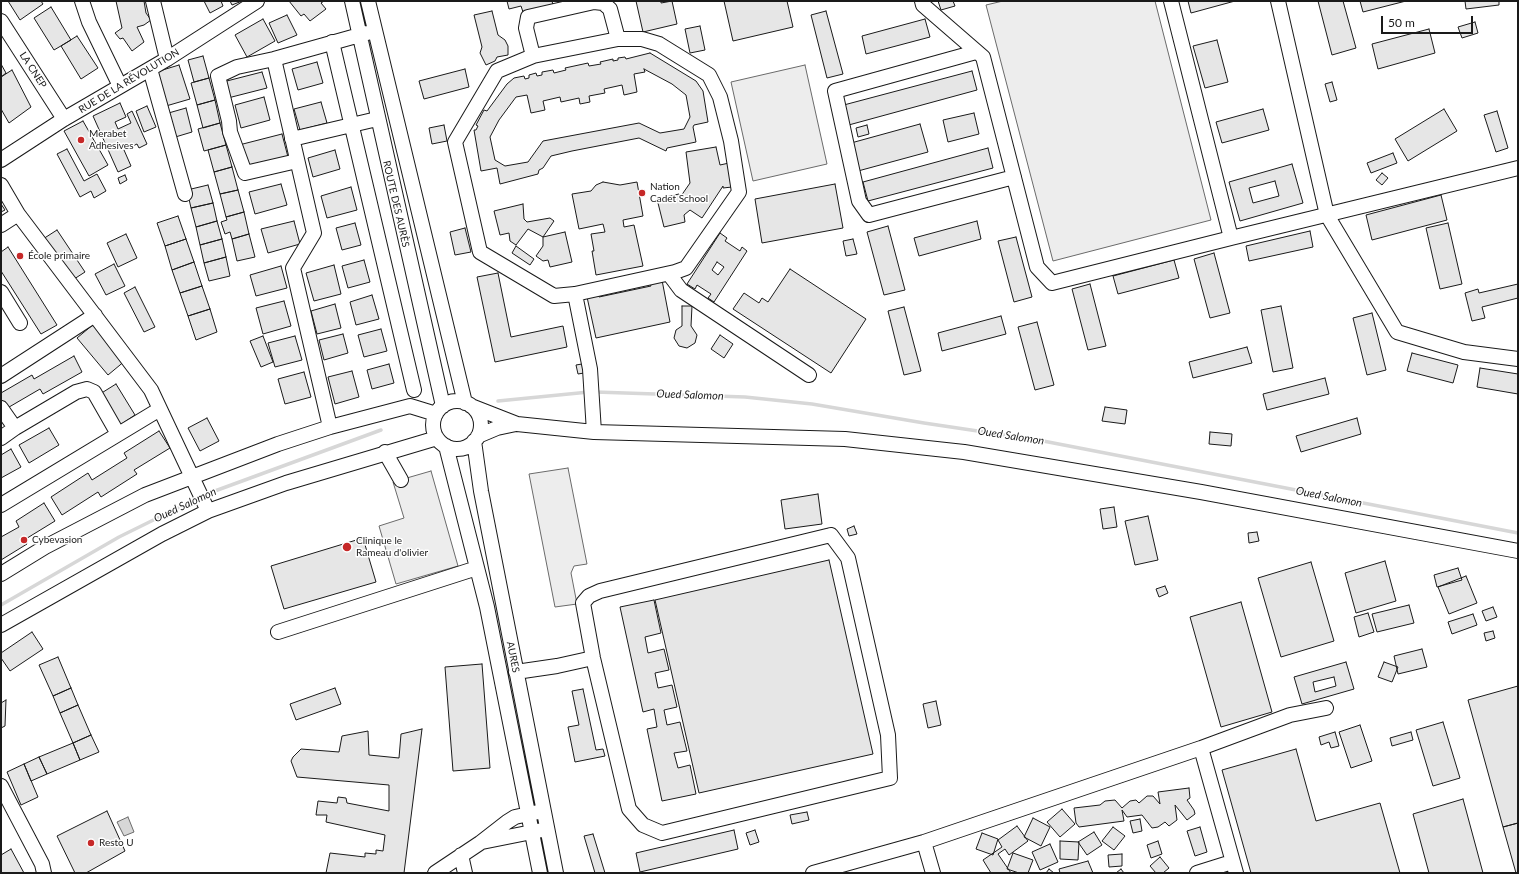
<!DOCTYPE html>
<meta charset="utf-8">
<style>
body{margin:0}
#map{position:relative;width:1519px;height:874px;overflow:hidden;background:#fff;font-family:Lato,sans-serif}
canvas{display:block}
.frame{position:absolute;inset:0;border:2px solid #1a1a1a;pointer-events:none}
.scale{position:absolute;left:1381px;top:16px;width:92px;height:18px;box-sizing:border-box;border:2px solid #1a1a1a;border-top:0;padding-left:5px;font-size:12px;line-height:14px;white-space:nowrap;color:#1a1a1a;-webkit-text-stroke:3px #fff;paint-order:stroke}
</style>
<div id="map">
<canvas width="1519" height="874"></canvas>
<div class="frame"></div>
<div class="scale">50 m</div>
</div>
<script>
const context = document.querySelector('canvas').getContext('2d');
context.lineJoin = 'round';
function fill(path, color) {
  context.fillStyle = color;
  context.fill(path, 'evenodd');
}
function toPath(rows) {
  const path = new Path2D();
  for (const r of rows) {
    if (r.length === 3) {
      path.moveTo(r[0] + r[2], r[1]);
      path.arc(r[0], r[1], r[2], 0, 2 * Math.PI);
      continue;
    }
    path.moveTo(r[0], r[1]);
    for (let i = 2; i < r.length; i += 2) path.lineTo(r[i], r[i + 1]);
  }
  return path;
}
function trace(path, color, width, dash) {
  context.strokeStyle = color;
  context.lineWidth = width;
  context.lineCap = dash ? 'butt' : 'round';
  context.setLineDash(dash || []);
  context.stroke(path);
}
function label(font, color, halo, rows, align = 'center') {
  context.font = font + ' Lato,sans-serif';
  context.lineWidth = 3;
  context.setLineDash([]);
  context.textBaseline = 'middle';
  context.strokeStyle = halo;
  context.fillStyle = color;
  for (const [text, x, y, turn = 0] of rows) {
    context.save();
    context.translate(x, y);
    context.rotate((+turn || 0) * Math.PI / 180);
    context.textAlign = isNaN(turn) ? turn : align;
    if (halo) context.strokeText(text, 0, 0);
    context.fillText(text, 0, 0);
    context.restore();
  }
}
const built = toPath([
 [1003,1,1155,1,1211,220,1053,261,986,5,1003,1],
 [805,65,827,164,753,181,731,82,805,65],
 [568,468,587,564,574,566,571,573,577,604,555,607,529,474,568,468],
 [431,471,458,566,396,584,379,526,404,518,393,482,431,471]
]);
fill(built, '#ededed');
trace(built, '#6a6a6a', 1);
const water = toPath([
 [128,817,134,832,124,836,117,822,128,817]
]);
fill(water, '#d7d7d7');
trace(water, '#6a6a6a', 1);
trace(toPath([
 [595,392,745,397,812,404,924,423,1038,440,1518,533],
 [498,401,589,392],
 [204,495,381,430],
 [1,605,119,537,198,498]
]), '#d7d7d7', 3.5);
const building = toPath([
 [8,1,41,1,43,4,20,20,8,1],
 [116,1,144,1,146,13,151,20,144,25,137,27,144,42,132,51,123,38,120,39,115,33,122,28,116,1],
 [204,1,221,1,223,6,210,13,204,1],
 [230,1,242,1,232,5,230,1],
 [289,1,324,1,321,3,326,9,310,21,304,14,301,16,289,1],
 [507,1,552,1,553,5,523,12,521,6,509,9,507,1],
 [636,1,661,1,661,3,672,1,677,24,643,32,636,1],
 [724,1,787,1,793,27,733,41,724,1],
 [938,1,953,1,955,6,941,10,938,1],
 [1188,1,1235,1,1191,13,1188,1],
 [1318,1,1343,1,1356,48,1332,55,1318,1],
 [1360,1,1406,1,1363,12,1360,1],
 [1465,1,1499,1,1499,5,1466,9,1465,1],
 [51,7,71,40,54,50,34,18,51,7],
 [492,11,498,35,505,40,508,46,508,55,497,57,495,61,486,65,480,53,482,47,474,15,492,11],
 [826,11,843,74,827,78,811,15,826,11],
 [287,15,297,35,278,43,269,23,287,15],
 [263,19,275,41,247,57,235,35,263,19],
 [925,19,930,37,866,54,862,36,925,19],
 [1475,22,1478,33,1462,38,1458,27,1475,22],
 [700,26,705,50,690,53,685,29,700,26],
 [1429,29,1435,53,1378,69,1372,44,1429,29],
 [77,36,98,68,81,79,61,46,77,36],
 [1217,40,1228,82,1205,88,1193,46,1217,40],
 [650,53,696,81,703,91,708,122,694,125,693,127,696,142,667,148,666,151,639,138,572,151,551,156,543,168,539,170,538,174,500,184,497,168,481,171,474,130,476,130,478,126,476,125,484,110,487,111,507,84,514,78,524,76,525,79,529,78,529,75,536,73,537,76,542,75,542,72,553,70,554,73,566,70,565,68,588,63,589,66,601,64,600,62,613,59,613,61,618,60,618,58,625,57,626,59,650,53],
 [644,69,672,84,686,95,690,117,684,129,660,133,639,123,543,141,528,162,505,166,495,160,490,137,499,120,516,97,527,95,531,113,545,110,543,101,560,97,561,102,579,98,580,104,590,102,589,96,605,93,604,89,622,85,624,95,637,92,634,74,645,72,644,69],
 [203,56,209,78,194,82,188,60,203,56],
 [317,62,323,83,298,90,292,69,317,62],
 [1,64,6,73,1,77,1,64],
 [179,65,190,99,166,106,156,72,179,65],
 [465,69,469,87,424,99,419,81,465,69],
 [12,70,31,107,9,123,1,109,1,77,12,70],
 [972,71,977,90,845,126,840,106,972,71],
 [262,72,267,88,224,99,219,83,262,72],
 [209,78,215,100,197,105,191,83,209,78],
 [1332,82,1337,100,1330,102,1325,84,1332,82],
 [264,97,270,120,241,128,235,105,264,97],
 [215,100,220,123,203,128,197,105,215,100],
 [321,102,327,123,300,130,294,109,321,102],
 [120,103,126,117,115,122,118,129,131,123,127,114,132,111,147,144,139,148,137,144,124,150,131,166,118,172,93,116,120,103],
 [147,106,156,127,144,132,136,111,147,106],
 [186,108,192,132,172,138,165,114,186,108],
 [1263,109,1269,130,1222,143,1216,122,1263,109],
 [1444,109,1457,131,1408,161,1395,139,1444,109],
 [1497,111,1508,148,1496,152,1484,115,1497,111],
 [974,113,979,134,948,142,943,120,974,113],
 [83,121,108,165,89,176,64,131,83,121],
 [220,123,226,145,204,151,198,129,220,123],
 [920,124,928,152,858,171,851,143,920,124],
 [444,125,447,141,432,144,429,128,444,125],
 [867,125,869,134,858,137,856,128,867,125],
 [282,134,288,157,245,169,239,145,282,134],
 [226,145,232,167,214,172,208,150,226,145],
 [716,147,720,165,729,163,732,187,723,188,723,186,702,218,690,210,684,215,685,222,664,227,657,199,679,194,681,196,690,183,686,152,716,147],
 [988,148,993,168,868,201,863,182,988,148],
 [67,149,84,181,97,174,106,191,94,198,91,191,80,197,57,154,67,149],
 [335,150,340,169,313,177,308,158,335,150],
 [1393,153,1397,163,1371,173,1367,163,1393,153],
 [1292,164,1303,203,1240,221,1229,182,1292,164],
 [1275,181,1279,196,1253,203,1249,188,1275,181],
 [232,167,238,190,220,194,214,172,232,167],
 [1382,173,1388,178,1382,185,1376,180,1382,173],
 [125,175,127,180,120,184,118,178,125,175],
 [603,182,620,185,637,182,643,216,623,220,624,227,634,225,643,266,596,275,592,251,594,251,591,234,605,232,603,224,579,229,572,194,591,191,596,185,603,182],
 [281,184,287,205,255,214,249,192,281,184],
 [835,184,843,228,762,243,755,199,835,184],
 [208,185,213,203,191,208,187,190,208,185],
 [351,187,357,210,327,218,321,196,351,187],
 [238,190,244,212,226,217,220,194,238,190],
 [1441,195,1447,220,1372,240,1366,215,1441,195],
 [213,203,217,221,196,227,191,208,213,203],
 [1,204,5,210,1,212,1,204],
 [523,204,524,219,527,222,550,218,554,221,543,237,528,229,516,245,510,241,509,233,500,235,494,211,523,204],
 [244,212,249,234,232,239,230,232,225,234,221,222,227,220,226,217,244,212],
 [178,216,186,239,165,246,157,223,178,216],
 [217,221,222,239,200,245,196,227,217,221],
 [294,221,300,244,268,253,261,229,294,221],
 [977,221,981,239,919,256,914,238,977,221],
 [355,223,361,245,342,250,336,228,355,223],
 [1448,223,1462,284,1440,289,1426,228,1448,223],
 [888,226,905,290,884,295,867,232,888,226],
 [465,228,471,252,455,255,450,232,465,228],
 [57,230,85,272,71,281,43,239,57,230],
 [1310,231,1313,247,1249,261,1246,246,1310,231],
 [565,232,572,262,550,267,548,260,543,261,536,256,543,246,543,237,565,232],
 [720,233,727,238,725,241,740,251,742,247,747,251,714,302,708,298,711,294,697,285,695,289,687,284,720,233],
 [717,262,724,267,718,275,712,270,717,262],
 [126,234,137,258,118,267,107,243,126,234],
 [249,234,255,257,237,261,232,239,249,234],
 [1016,237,1032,297,1014,302,998,241,1016,237],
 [186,239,194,262,172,270,165,246,186,239],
 [222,239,226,257,204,263,200,245,222,239],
 [853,239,857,254,846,256,843,241,853,239],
 [516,246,534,259,530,265,512,253,516,246],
 [8,247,57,325,41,334,1,271,1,252,8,247],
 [1214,253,1230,313,1210,318,1194,259,1214,253],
 [226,257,230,276,209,281,204,263,226,257],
 [364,260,370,282,348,288,342,266,364,260],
 [1174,260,1179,278,1118,294,1113,276,1174,260],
 [194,262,202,286,180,293,172,270,194,262],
 [114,264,125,286,106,295,95,274,114,264],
 [334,265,341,294,314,301,306,273,334,265],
 [281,266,287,288,256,296,250,275,281,266],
 [790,269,866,319,831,373,733,309,744,293,759,303,762,298,768,302,790,269],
 [498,273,511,337,563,326,567,347,495,362,477,277,498,273],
 [662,280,670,322,596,338,587,297,598,294,599,297,651,286,650,283,662,280],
 [1090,284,1106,346,1088,350,1072,289,1090,284],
 [1518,284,1518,298,1482,307,1485,318,1472,321,1465,293,1478,289,1479,293,1518,284],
 [202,286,210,309,188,316,180,293,202,286],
 [135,287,155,327,144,332,124,293,135,287],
 [372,295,379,319,356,325,350,302,372,295],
 [284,301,291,326,263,334,256,308,284,301],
 [335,304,341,328,317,334,311,311,335,304],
 [682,306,692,306,691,326,697,335,695,343,687,348,679,346,674,338,676,330,682,326,682,306],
 [1281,306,1293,368,1273,372,1261,310,1281,306],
 [904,307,921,371,904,375,888,311,904,307],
 [210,309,217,332,196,340,188,316,210,309],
 [1372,313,1386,370,1367,375,1353,318,1372,313],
 [1001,316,1006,334,942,351,938,333,1001,316],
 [1037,322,1054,385,1035,390,1018,327,1037,322],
 [95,323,126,360,108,375,77,338,95,323],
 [381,329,387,351,364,357,358,335,381,329],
 [343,334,348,353,324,360,319,340,343,334],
 [720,335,733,344,724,358,711,349,720,335],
 [263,336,273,362,261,367,250,341,263,336],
 [295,336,302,360,275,367,268,343,295,336],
 [1247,347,1252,363,1193,378,1189,362,1247,347],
 [1412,353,1458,365,1453,383,1407,371,1412,353],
 [74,356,82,372,43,394,40,389,4,410,1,405,1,393,32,375,34,379,74,356],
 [389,364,394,383,372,389,367,370,389,364],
 [582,364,584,373,578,374,576,365,582,364],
 [1480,368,1518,374,1518,394,1477,387,1480,368],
 [352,371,359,397,335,404,328,377,352,371],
 [304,372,311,397,285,404,278,379,304,372],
 [1325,378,1329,394,1267,410,1263,394,1325,378],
 [116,384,135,415,120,425,100,394,116,384],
 [1105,407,1127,410,1125,424,1102,421,1105,407],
 [207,418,219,441,200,451,188,428,207,418],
 [1357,418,1361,434,1301,452,1296,436,1357,418],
 [49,428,59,445,29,463,19,445,49,428],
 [159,431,170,448,134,470,137,474,101,497,98,492,62,515,51,497,88,473,92,480,127,458,124,453,159,431],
 [1210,432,1232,434,1231,446,1209,444,1210,432],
 [11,449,21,467,1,478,1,455,11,449],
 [818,494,822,524,785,529,781,500,818,494],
 [44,503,55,521,24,540,27,544,1,560,1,537,19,527,16,521,44,503],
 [1114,507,1117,527,1103,529,1100,509,1114,507],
 [1148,516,1158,560,1135,565,1125,521,1148,516],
 [854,526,857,534,849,536,847,529,854,526],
 [1257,532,1259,541,1249,543,1248,533,1257,532],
 [363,538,376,582,284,609,271,566,363,538],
 [829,560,873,754,699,793,655,600,829,560],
 [1385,561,1396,601,1356,613,1345,573,1385,561],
 [1311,562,1334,641,1281,657,1258,578,1311,562],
 [1458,568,1462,580,1437,587,1434,575,1458,568],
 [1466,576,1477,603,1449,614,1438,587,1466,576],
 [1165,586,1168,593,1159,597,1156,589,1165,586],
 [654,600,661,633,645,637,648,653,664,649,669,670,655,673,658,688,672,685,677,707,664,710,667,725,680,722,687,751,674,753,678,768,690,765,696,794,662,801,647,729,657,727,654,709,643,712,620,607,654,600],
 [1241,602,1272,712,1221,727,1190,617,1241,602],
 [1409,605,1414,623,1377,632,1372,614,1409,605],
 [1493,607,1497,617,1486,621,1482,611,1493,607],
 [1368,613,1374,632,1359,637,1354,617,1368,613],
 [1473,614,1477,625,1452,634,1448,622,1473,614],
 [1493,631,1495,638,1486,641,1484,633,1493,631],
 [32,632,43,649,10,671,1,658,1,653,32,632],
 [1422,649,1427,667,1398,674,1394,656,1422,649],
 [58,657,71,688,53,696,39,665,58,657],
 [1346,662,1354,689,1302,704,1294,677,1346,662],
 [1334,677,1336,686,1315,692,1313,682,1334,677],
 [1384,662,1398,667,1392,682,1378,677,1384,662],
 [482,664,490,768,453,771,445,667,482,664],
 [1518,686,1518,823,1503,827,1468,700,1518,686],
 [71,688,78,705,60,713,53,696,71,688],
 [335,688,341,704,296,720,290,704,335,688],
 [583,689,596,750,603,749,605,756,575,762,568,727,579,725,572,691,583,689],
 [6,700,5,726,1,728,1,703,6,700],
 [936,701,941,725,928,728,923,704,936,701],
 [78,705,91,735,73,743,60,713,78,705],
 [1443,722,1460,778,1433,786,1416,730,1443,722],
 [1360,725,1372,761,1351,768,1339,732,1360,725],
 [422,729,404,873,326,873,330,853,365,857,365,853,376,854,376,850,383,851,385,835,326,822,327,815,316,815,318,801,337,803,338,797,346,798,347,803,389,811,389,785,297,777,291,761,293,757,301,749,339,752,342,736,368,731,369,755,399,758,401,734,422,729],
 [1335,732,1339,746,1331,748,1329,742,1321,745,1319,737,1335,732],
 [1411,732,1413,740,1392,746,1390,738,1411,732],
 [91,735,99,752,80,760,73,743,91,735],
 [73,743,80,760,47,774,39,757,73,743],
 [1296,749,1316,821,1380,803,1400,873,1251,873,1222,770,1296,749],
 [39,757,47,774,31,781,24,764,39,757],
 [24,764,38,797,21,805,7,772,24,764],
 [1189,788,1190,798,1187,800,1194,810,1195,814,1187,820,1175,805,1177,820,1169,826,1165,822,1158,827,1152,828,1142,815,1127,817,1122,810,1124,821,1079,827,1076,823,1074,808,1100,805,1105,801,1115,800,1122,808,1130,801,1136,800,1139,803,1147,796,1153,796,1160,804,1158,792,1189,788],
 [1463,799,1483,873,1429,873,1413,814,1463,799],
 [1062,809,1075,824,1060,837,1047,822,1062,809],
 [107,811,125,851,86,873,75,873,57,836,107,811],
 [807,812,809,820,792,824,790,815,807,812],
 [1033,818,1050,827,1041,846,1024,837,1033,818],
 [1140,819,1142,831,1133,833,1130,821,1140,819],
 [1518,823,1518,873,1516,873,1503,827,1518,823],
 [1017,826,1028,841,1009,855,1005,849,998,854,1011,873,991,873,983,860,1002,847,998,840,1017,826],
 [1113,827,1125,836,1114,850,1102,841,1113,827],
 [1200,827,1207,852,1195,856,1187,831,1200,827],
 [734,830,738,849,640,872,636,853,734,830],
 [755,830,759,842,750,845,746,833,755,830],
 [1094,832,1102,845,1087,855,1078,842,1094,832],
 [982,833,998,839,993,855,976,849,982,833],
 [593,834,605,873,595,873,584,836,593,834],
 [1060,841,1079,842,1078,860,1060,859,1060,841],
 [1158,841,1162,854,1151,858,1147,845,1158,841],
 [1050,844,1058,862,1040,870,1032,852,1050,844],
 [11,849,24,873,1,873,1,855,11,849],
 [1013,853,1033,860,1028,873,1019,873,1007,869,1013,853],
 [1122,854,1122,866,1109,867,1108,855,1122,854],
 [1160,857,1169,868,1163,873,1156,873,1150,866,1160,857],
 [1088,861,1093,873,1060,873,1059,869,1088,861],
 [1049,869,1054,873,1046,873,1049,869],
 [1121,869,1124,873,1116,873,1121,869]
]);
fill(building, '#e6e6e6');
trace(building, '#1a1a1a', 1);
const minor = toPath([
 [82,1,89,22,120,86],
 [153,1,167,59],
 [352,1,443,406],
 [368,1,465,403],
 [922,1,923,5,983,57,1037,267,1052,283,1231,238],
 [1171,1,1231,238,1518,168],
 [1278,1,1327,215,1397,332,1464,352,1518,359],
 [1,21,64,119],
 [618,39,642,39,659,44,709,75,720,97,731,141,739,192,686,268,675,272,575,294,554,296,480,252,455,142,497,71,533,56,618,39],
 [332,42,414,390],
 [976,52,835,91,859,201,869,215,1014,177],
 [533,56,526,28,528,17,594,2,603,3,610,9,618,39],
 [274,59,314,233,293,268,330,427],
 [150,69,185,194],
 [292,139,377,119],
 [1,160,64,119,167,59,257,1],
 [297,161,245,173,230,132,229,121,218,76,237,67,274,59,367,33],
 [1,185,18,214,151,390,208,511],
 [1,225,18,214],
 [669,274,681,290,809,375],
 [1,292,20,323],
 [575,294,590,369,594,432],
 [1,376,95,315],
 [457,425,24],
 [471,406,517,424,594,432,845,439,964,452,1201,492,1518,551],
 [1,408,15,428,76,392,87,389,94,392,118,434],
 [478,436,497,428,516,424],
 [1,438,15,428],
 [474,441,481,491,556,873],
 [446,446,487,607,540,873],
 [385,452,401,480],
 [1,505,160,409],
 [831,535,848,558,888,735,890,778,662,833,643,825,629,809,593,658,583,603,589,596,600,591,831,535],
 [1,574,45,547,145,495,278,444,330,427,410,406,436,414],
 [1,625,162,534,208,511,286,483,437,438],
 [278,632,477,568],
 [516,672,557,666,593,658],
 [1201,748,1236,873],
 [1,786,42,864,44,873],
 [482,842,542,830],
 [924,842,933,873],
 [461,855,465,873],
 [435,873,480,843,507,822,515,817,538,812],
 [813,873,924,842,1201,748,1290,715,1326,708],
 [1197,873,1232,862]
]);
trace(minor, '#1a1a1a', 16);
trace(minor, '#fff', 14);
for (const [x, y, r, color] of [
 [81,140,4,"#c62828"],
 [642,193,4,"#c62828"],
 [20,256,4,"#c62828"],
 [24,540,4,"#c62828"],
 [347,547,5,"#c62828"],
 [91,843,4,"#c62828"]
]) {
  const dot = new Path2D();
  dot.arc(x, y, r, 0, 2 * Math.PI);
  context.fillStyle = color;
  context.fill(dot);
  trace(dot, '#fff', 1.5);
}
label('10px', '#1a1a1a', '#fff', [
 ["LA CNEP",33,70,57],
 ["RUE DE LA RÉVOLUTION",129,81,-31],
 ["ROUTE DES AURÈS",396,204,77],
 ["AURES",513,657,79]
]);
label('10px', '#1a1a1a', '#fff', [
 ["Merabet",89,134],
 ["Adhesives",89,146],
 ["Nation",650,187],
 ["Cadet School",650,199],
 ["École primaire",28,256],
 ["Cybevasion",32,540],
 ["Clinique le",356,541],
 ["Rameau d'olivier",356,553],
 ["Resto U",99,843]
], 'left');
label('italic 11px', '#1a1a1a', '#fff', [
 ["Oued Salomon",690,395,2],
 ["Oued Salomon",1011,436,9],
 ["Oued Salomon",1329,497,11],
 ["Oued Salomon",185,505,-25]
]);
</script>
